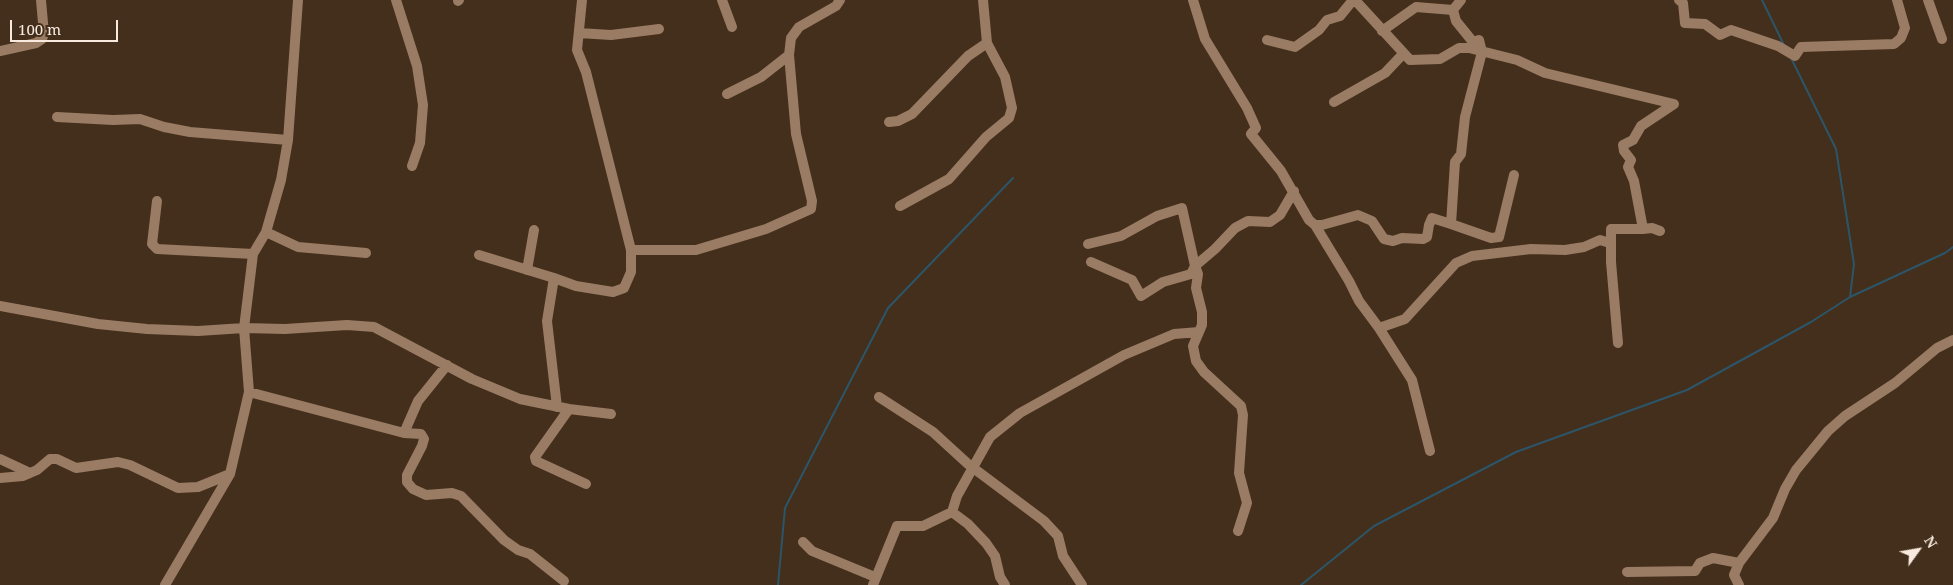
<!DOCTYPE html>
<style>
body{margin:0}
#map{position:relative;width:1953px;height:585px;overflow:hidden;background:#432f1b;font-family:"Noto Serif",serif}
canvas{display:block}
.north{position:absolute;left:1893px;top:525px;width:50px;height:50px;-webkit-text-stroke:4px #432f1b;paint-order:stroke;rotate:58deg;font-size:14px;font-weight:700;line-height:20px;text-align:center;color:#f8eadf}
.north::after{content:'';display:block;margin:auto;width:18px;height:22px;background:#f8eadf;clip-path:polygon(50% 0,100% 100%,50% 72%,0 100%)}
.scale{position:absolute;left:10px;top:20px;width:108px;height:22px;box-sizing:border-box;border:2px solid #f8eadf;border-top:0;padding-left:6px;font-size:15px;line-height:18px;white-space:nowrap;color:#f8eadf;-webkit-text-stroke:4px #432f1b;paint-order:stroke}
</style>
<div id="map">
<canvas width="1953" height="585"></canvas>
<div class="north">N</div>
<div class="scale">100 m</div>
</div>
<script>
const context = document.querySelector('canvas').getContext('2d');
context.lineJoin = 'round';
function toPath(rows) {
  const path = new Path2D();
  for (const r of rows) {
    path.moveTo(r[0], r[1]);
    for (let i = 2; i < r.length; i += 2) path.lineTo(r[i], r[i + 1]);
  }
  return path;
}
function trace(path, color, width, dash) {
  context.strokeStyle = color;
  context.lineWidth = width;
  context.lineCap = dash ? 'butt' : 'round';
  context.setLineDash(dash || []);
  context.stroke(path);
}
trace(toPath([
 [1762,0,1784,45],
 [1791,58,1836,149,1854,264,1850,297],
 [778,585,785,508,888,308,1013,178],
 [1301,585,1374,526,1516,452,1687,390,1811,322,1850,297,1945,253,1953,247]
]), '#2d5569', 2);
trace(toPath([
 [396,0,417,66,423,105,420,143,412,166],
 [722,0,732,27],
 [1193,0,1205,39,1247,108,1256,128,1251,134,1281,171,1309,220,1315,225,1322,225,1358,215,1372,221,1384,239,1393,241,1402,238,1423,239,1427,237,1429,225,1432,218,1451,224,1455,162,1461,154,1465,117,1482,52,1479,40,1473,42,1456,21,1453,10,1416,7,1382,31],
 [1355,0,1410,60,1440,59,1459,48,1469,48,1517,60,1545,73,1674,104,1641,126,1633,140,1623,145,1624,151,1631,160,1628,167,1634,181,1643,229,1652,228,1660,231],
 [1679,0,1683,3,1685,23,1705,24,1720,35,1731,30,1778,46,1795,56,1801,47,1894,44,1901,38,1905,28,1897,0],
 [1928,0,1942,39],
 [458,1,459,0],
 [1453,10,1461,0],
 [579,33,611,35,659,29],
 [1267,40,1295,47,1319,30,1327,20,1340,16,1353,0],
 [0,51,36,43,42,39,44,34,41,0],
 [727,94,761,77,789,55],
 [1334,102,1385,73,1403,54],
 [57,117,113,120,140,119,164,127,190,132,288,140],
 [889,122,898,121,912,114,968,56,987,43],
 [157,201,152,244,157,249,253,254],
 [900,206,949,179,986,137,1009,118,1012,108,1005,77,987,43,983,0],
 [1451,224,1491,238,1499,237,1514,175],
 [1315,225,1349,281,1359,301,1379,328],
 [266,232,298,247,366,253],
 [1088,244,1121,236,1157,216,1182,208,1195,266,1191,274,1163,282,1141,296,1132,280,1091,262],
 [631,250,696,250,766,229,811,209,812,201,796,134,789,55,791,38,799,27,836,6,840,0],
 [479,255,554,278],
 [527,270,534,230],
 [0,306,98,324,147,329,198,331,244,328,285,329,347,325,374,327,472,379,520,399,569,409,611,414],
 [1199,332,1193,346,1196,361,1204,372,1241,406,1243,415,1239,473,1247,503,1238,531],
 [1618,343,1611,262,1611,229,1643,229],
 [249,392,404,433,421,434,424,439,422,446,407,475,407,482,413,489,426,495,452,493,461,496,504,540,518,550,530,554,564,581],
 [879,397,933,432,968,464,1044,521,1058,536,1063,556,1082,585],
 [557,407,547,321,554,278,576,286,613,292,624,288,631,272,631,250,586,72,577,50,582,0],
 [569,409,535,457,536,461,586,484],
 [404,433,418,401,447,365],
 [1430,451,1412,380,1379,328,1405,319,1456,263,1472,256,1531,249,1565,250,1584,247,1600,240,1610,243],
 [0,459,30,473],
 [0,478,23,476,37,470,50,459,57,459,76,468,118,462,130,465,178,488,198,487,230,474],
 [952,512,968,524,986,543,995,556,1000,577,1005,585],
 [803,542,812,551,875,577],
 [1627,572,1695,571,1700,563,1713,558,1739,563],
 [165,585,230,474,249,392,244,328,253,254,266,232,281,180,288,140,298,0],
 [873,585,897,526,923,526,952,512,957,496,990,437,1020,413,1124,355,1174,334,1199,332,1202,325,1202,312,1196,288,1198,274,1195,266,1215,249,1235,228,1248,221,1270,222,1280,215,1294,191],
 [1739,585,1734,575,1739,563,1773,518,1785,489,1796,470,1828,431,1845,416,1895,383,1937,348,1953,340]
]), '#9a7b64', 10);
</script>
